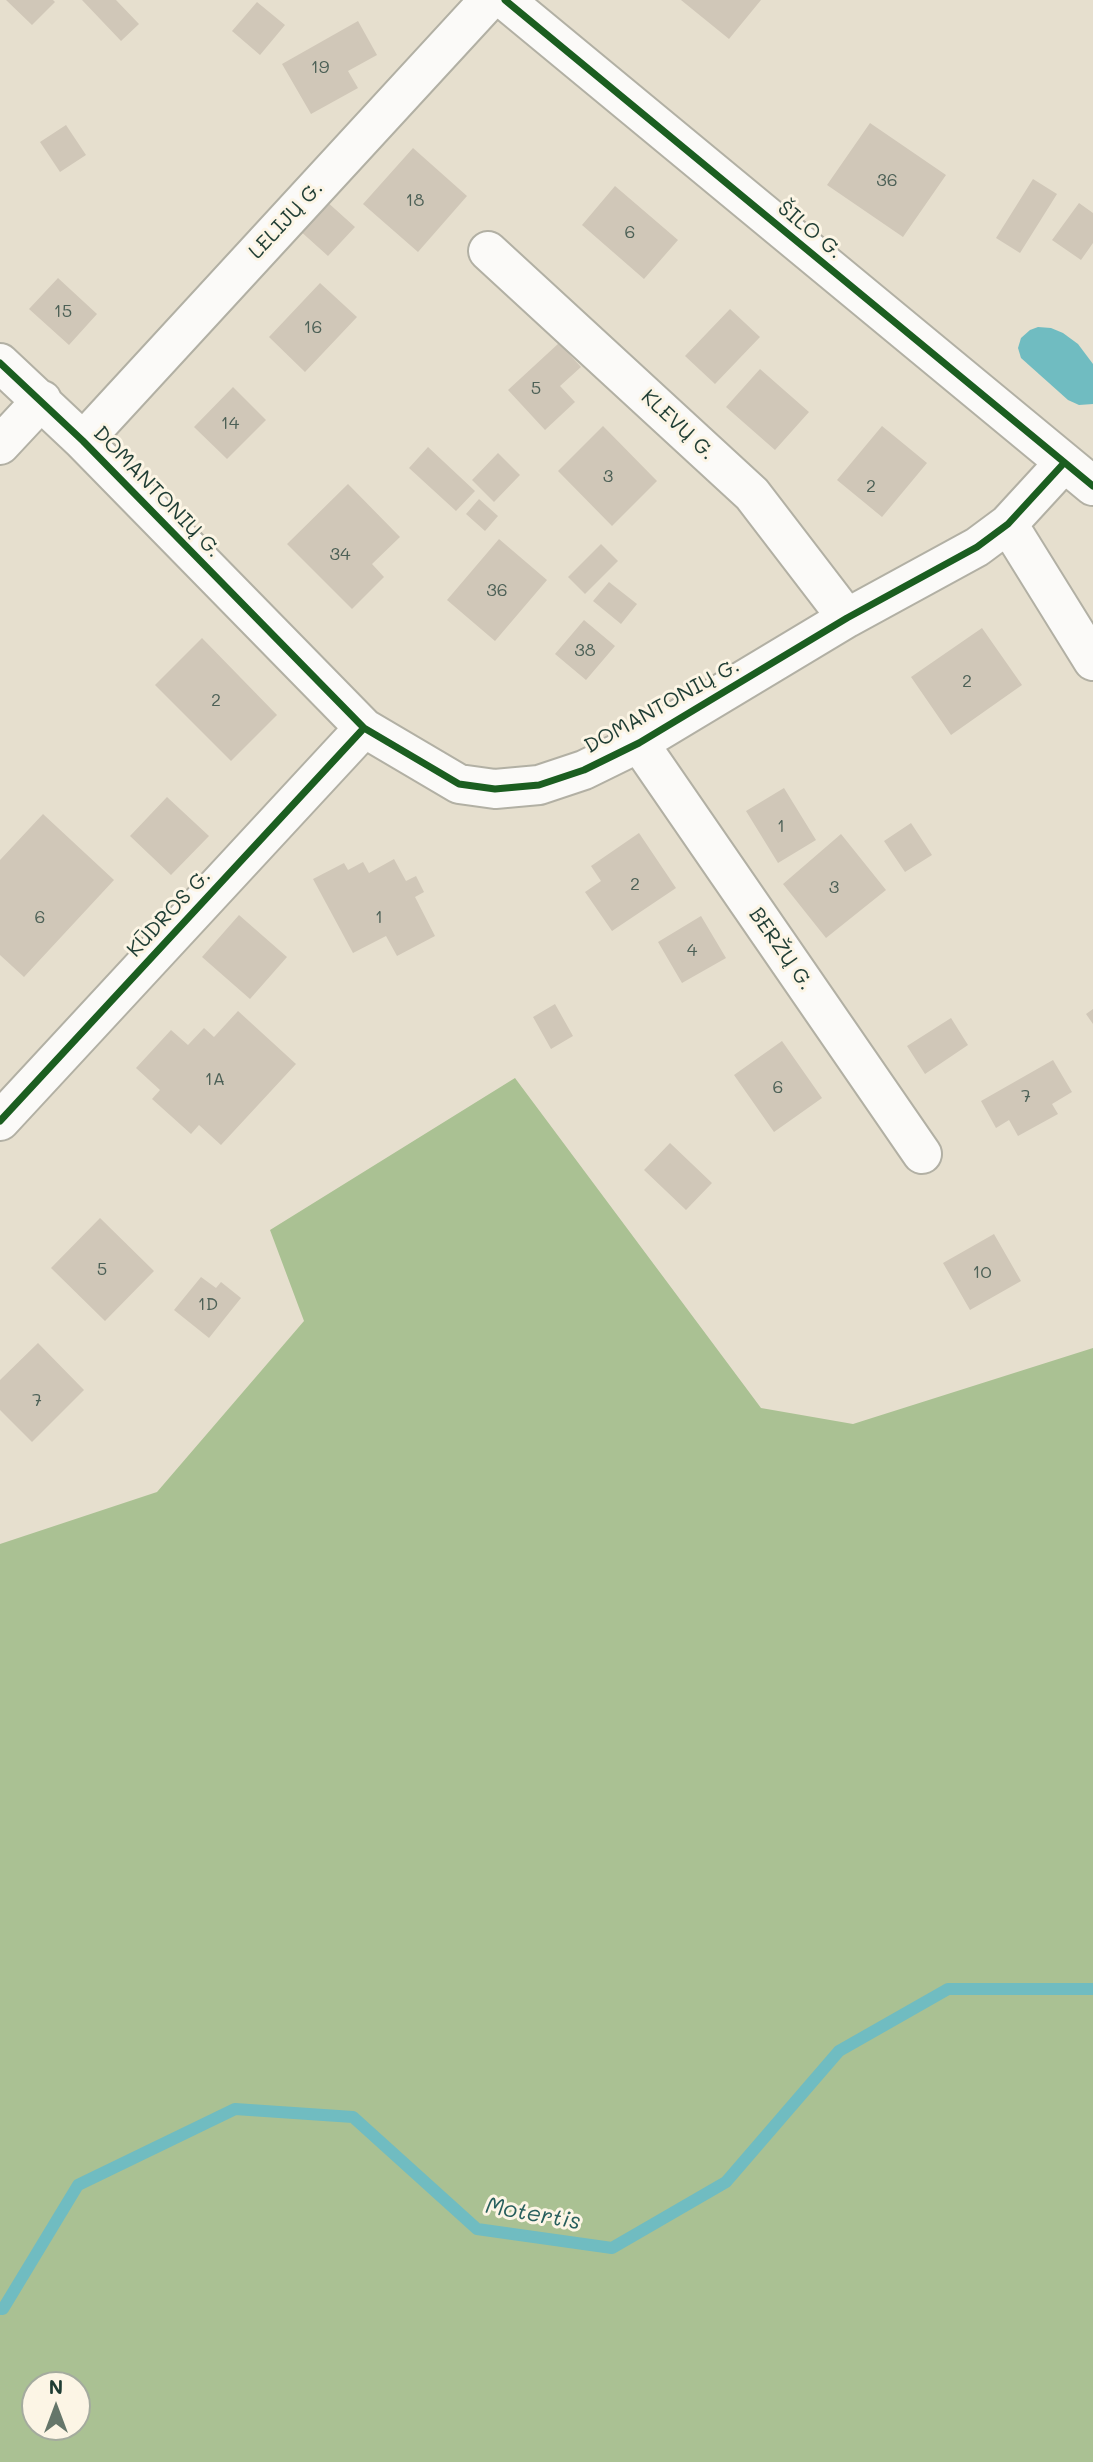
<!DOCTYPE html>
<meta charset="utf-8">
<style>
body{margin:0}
#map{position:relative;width:1093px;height:2462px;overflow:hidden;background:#e6dfce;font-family:Mali,sans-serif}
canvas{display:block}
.north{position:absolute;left:21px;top:2371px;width:70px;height:70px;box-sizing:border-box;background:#fcf5e5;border:2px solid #a4ab9e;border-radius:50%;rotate:0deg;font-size:19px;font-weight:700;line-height:28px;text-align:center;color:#1f3d34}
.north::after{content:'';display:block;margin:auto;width:24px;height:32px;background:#65766a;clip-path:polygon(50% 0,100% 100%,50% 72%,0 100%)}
</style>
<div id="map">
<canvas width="1093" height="2462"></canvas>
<div class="north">N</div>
</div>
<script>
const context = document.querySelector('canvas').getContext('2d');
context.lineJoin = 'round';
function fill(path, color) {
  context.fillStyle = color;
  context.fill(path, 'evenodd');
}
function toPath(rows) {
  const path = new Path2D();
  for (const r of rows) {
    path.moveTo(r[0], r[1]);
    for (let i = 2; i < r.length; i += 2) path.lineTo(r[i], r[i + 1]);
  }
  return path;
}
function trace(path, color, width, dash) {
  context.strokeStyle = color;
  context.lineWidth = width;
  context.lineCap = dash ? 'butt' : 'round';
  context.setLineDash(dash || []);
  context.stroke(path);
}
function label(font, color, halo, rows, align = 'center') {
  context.font = font + ' Mali,sans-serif';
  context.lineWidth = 6;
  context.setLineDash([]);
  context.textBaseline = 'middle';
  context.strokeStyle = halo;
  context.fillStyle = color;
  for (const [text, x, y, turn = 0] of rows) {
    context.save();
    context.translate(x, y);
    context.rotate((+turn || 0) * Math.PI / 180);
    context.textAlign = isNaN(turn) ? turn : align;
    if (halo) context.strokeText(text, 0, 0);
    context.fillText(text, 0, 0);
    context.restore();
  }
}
fill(toPath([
 [515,1078,761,1408,853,1424,1093,1348,1093,2462,0,2462,0,1544,157,1492,304,1321,270,1230],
 [35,2385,77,2385,77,2427,35,2427]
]), '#aac193');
fill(toPath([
 [1038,327,1051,328,1063,333,1078,344,1093,364,1093,404,1079,405,1068,400,1021,358,1018,348,1021,338,1030,330]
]), '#70bcc1');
trace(toPath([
 [0,2309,3,2309,78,2185,235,2109,353,2117,477,2229,612,2248,726,2182,839,2051,948,1989,1093,1989]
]), '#70bcc1', 12);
fill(toPath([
 [6,0,53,0,55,2,32,25],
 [82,0,116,0,139,24,121,41],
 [681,0,761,0,729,39],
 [257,2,285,25,260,55,232,31],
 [358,21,377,55,348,71,358,88,311,114,282,64],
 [870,123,946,175,903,237,827,185],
 [66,125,86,155,60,172,40,142],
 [413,148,467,196,418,252,363,204],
 [1033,179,1057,194,1020,253,996,238],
 [615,186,678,240,644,279,582,225],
 [325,200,355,227,328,256,298,229],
 [1079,203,1093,213,1093,243,1081,260,1052,240],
 [58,278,97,314,69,345,29,309],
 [320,283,357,317,305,372,269,337],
 [730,309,760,337,715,384,685,356],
 [559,343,581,367,560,386,575,402,545,430,508,390],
 [760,369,809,412,775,450,726,407],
 [233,387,266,420,227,459,194,427],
 [603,426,657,481,612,526,558,471],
 [882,426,927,463,882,517,837,480],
 [428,447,475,491,456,511,409,468],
 [498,453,520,475,494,502,472,480],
 [348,484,400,537,372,564,384,577,352,609,287,544],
 [479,499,498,516,485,531,466,514],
 [499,539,547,580,495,641,447,600],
 [601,544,618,561,585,594,568,577],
 [609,582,637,604,621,624,593,601],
 [584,620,615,646,586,680,555,654],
 [982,628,1022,685,951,735,911,677],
 [202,638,277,715,231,761,155,685],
 [784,788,816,840,778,863,746,811],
 [167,797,209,836,171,875,130,836],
 [43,814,114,880,24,977,0,955,0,860],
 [911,823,932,855,905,872,884,841],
 [639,833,676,888,612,931,585,892,601,881,591,866],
 [841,834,886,890,826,938,783,884],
 [394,859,406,881,416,876,424,892,415,897,435,936,397,956,386,936,353,953,313,879,344,863,348,870,363,862,369,873],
 [239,915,287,957,250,999,202,957],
 [701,916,726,958,682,983,658,942],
 [555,1004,573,1036,551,1049,533,1017],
 [1093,1009,1093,1024,1086,1014],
 [238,1011,296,1064,221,1145,199,1125,191,1134,152,1099,160,1090,136,1068,171,1030,188,1045,204,1028,214,1037],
 [951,1018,968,1045,925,1074,907,1046],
 [782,1041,822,1098,774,1132,734,1075],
 [1053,1060,1072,1092,1052,1104,1058,1114,1018,1136,1009,1120,996,1128,981,1101],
 [670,1143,712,1183,686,1210,644,1170],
 [100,1218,154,1271,105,1321,51,1268],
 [994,1234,1021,1281,970,1310,943,1263],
 [201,1277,216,1288,221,1282,241,1298,209,1338,174,1310],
 [38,1343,84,1390,32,1442,0,1410,0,1380]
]), '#d0c7b8');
const minor = toPath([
 [505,0,1093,486],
 [488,251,752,494,847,618],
 [0,363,83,441,364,728,459,784,495,789,539,785,584,770,639,743,847,618,977,547,1008,524,1064,463],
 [83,441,489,0],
 [0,445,42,400],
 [1008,524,1093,661],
 [639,743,922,1154],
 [0,1121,364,728]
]);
trace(minor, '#b2b0a4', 42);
trace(minor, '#fbfaf8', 38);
trace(toPath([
 [505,0,1093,486],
 [0,363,83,441,364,728,459,784,495,789,539,785,584,770,639,743,847,618,977,547,1008,524,1064,463],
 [0,1121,364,728]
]), '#1b5e20', 7);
label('18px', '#4c6056', null, [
 ["19",320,67],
 ["36",887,180],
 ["18",415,200],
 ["6",630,232],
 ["15",63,311],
 ["16",313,327],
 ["5",536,388],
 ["14",230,423],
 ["3",608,476],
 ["2",871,486],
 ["34",340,554],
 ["36",497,590],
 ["38",585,650],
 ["2",967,681],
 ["2",216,700],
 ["1",781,826],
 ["2",635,884],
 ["3",834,887],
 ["6",40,917],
 ["1",379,917],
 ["4",692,950],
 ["1A",215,1079],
 ["6",778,1087],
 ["7",1026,1096],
 ["5",102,1269],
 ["10",982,1272],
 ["1D",208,1304],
 ["7",37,1400]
]);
label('21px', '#1f3d34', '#fcf5e5', [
 ["LELIJŲ G.",286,220,-47],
 ["ŠILO G.",810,230,40],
 ["KLEVŲ G.",678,425,43],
 ["DOMANTONIŲ G.",157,492,46],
 ["DOMANTONIŲ G.",662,706,-29],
 ["KŪDROS G.",169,913,-47],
 ["BERŽŲ G.",781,949,55]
]);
label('italic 23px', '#285f5d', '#fcf5e5', [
 ["Motertis",533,2214,10]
]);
</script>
